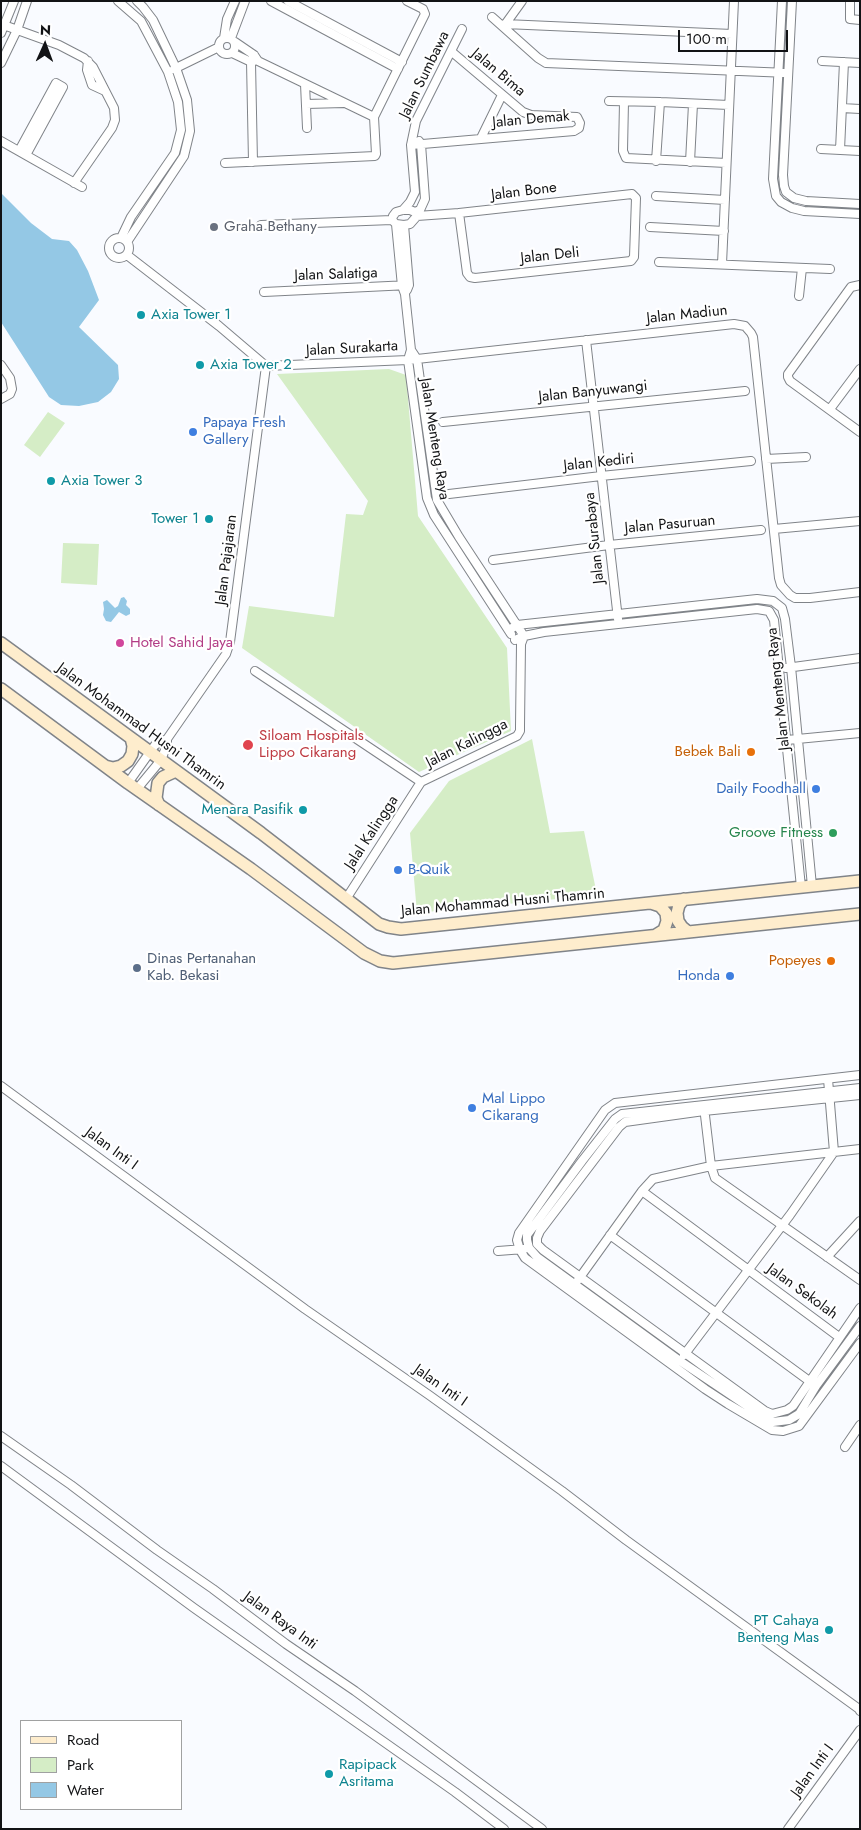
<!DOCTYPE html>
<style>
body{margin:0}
#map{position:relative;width:861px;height:1830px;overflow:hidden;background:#f9fbff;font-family:Jost,sans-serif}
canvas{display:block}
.frame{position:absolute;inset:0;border:2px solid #121315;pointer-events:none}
.legend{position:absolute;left:20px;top:1720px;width:162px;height:90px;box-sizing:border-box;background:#fff;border:1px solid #a0a1a1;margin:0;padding:6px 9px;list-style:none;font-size:15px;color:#121315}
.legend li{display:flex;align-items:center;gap:10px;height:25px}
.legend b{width:25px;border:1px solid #a0a1a1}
.north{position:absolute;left:20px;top:20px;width:50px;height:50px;-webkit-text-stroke:4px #fff;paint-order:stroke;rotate:2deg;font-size:14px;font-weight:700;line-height:20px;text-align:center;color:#121315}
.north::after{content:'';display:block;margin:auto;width:18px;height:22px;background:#121315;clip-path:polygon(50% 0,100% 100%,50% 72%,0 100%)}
.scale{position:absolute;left:678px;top:30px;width:110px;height:22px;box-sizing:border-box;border:2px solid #121315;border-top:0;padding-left:6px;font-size:15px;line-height:18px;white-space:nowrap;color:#121315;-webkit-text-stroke:4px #fff;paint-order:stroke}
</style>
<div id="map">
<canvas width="861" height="1830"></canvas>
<div class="frame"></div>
<ul class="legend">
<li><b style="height:6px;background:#feedcd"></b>Road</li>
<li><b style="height:14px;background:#d5edc6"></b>Park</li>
<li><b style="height:14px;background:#94c8e5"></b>Water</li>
</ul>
<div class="north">N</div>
<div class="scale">100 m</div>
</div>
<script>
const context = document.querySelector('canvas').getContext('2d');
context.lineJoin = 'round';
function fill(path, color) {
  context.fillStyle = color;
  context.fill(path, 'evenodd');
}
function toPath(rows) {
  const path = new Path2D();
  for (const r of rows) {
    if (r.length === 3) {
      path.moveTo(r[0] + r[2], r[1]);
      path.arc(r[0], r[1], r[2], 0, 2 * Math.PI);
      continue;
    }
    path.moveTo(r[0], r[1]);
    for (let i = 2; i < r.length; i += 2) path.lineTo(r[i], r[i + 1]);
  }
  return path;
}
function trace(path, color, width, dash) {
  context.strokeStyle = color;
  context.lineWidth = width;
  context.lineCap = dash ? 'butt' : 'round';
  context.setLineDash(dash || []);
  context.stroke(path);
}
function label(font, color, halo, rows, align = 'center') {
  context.font = font + ' Jost,sans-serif';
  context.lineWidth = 4.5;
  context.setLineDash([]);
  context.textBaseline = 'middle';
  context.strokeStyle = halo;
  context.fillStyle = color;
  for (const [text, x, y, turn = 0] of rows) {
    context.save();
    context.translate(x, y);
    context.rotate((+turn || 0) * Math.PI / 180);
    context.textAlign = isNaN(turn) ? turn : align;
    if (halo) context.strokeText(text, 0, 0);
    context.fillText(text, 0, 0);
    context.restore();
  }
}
fill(toPath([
 [389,369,406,375,418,516,507,648,511,731,419,772,242,648,249,606,334,617,346,514,363,515,368,501,277,374],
 [48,412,65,423,40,457,24,445],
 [63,543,99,544,97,585,61,583],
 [532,739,550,833,584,831,597,895,417,913,410,833,449,781]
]), '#d5edc6');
fill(toPath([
 [1,193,31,223,52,239,69,241,77,250,88,271,99,300,79,327,118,365,119,379,111,392,98,402,79,406,61,405,49,397,1,322],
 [124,597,127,601,126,605,130,609,130,614,126,616,119,612,111,622,106,621,103,615,104,609,103,602,107,600,115,608,118,606,121,598]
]), '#94c8e5');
const street = toPath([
 [118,1,141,21,168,72,178,102,181,130,175,153,131,217,121,238],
 [271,1,398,69],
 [288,1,402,62],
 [782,1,773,179,776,196,781,202,792,208,804,211,860,214],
 [792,1,783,175,784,186,786,192,794,198,806,201,860,204],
 [850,1,850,19,860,20],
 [492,17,538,58,546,63,788,73],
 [1,24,59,45,84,58,93,67,114,108,115,120,112,128,74,183],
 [505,24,732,34],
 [504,26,522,1],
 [1,33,14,1],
 [227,46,8],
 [224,38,227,19,235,1],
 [231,38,245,1],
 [235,42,254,55,258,61,374,117],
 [232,53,251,62,254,61],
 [88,61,87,70,92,85,105,91],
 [822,61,860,63],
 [1,63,17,30,27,1],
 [174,69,219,47],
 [305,84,307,128],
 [609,101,660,102,729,105],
 [624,102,623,151,626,158,726,163],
 [306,104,344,103],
 [842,108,860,109],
 [481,138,502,95],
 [1,141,82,187],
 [411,145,574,131,579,128,580,123,577,117,531,115,523,112,452,52],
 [821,149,860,151],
 [840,150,844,62],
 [19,151,56,83,63,87,26,155],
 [656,161,660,102],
 [253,162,251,62,254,55],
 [690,162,693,104],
 [225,163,375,156,376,154,374,117,425,14,423,9,407,1],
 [656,196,725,200],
 [403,210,410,202,415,192,411,145,416,121,462,29],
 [403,210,410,210,415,212,417,216,410,224,404,225,396,224,392,220,393,216,396,212,403,210],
 [415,212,420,210,425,199,421,144,419,141],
 [417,216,459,213,632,194,636,198,634,257,631,261,475,278,470,277,467,273,459,213],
 [396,224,402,286,405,294,411,350,408,360,427,498,434,515,511,634],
 [261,225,392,220],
 [404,225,409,285,407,290],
 [650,227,724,231],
 [119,248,10],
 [127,242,184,156,190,131,187,100,176,68,153,20,143,7,137,1],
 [127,255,219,326,266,366,408,360,734,324,745,326,751,333,753,337,779,578,781,585,790,595,795,598,810,598,860,592],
 [659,262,830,269],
 [722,264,734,1],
 [860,285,851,287,788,374,788,377,790,381,860,432],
 [264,292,409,285],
 [799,296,802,268],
 [586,340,618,619],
 [411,350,417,359,437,500,459,537,524,636,521,644,520,726,520,731,517,736,421,782],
 [1,365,10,378,12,389,10,394,1,399],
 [830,409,860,369],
 [443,422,745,391],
 [766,459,806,457],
 [449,494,601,476,751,461],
 [774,529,860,521],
 [493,560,609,545,761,530],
 [509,630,517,625,757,599,773,601,782,608,785,619,791,667,812,886],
 [515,640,524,636,544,632,757,609,769,611,774,620,801,887],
 [786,668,860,658],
 [255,671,421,782],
 [787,740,860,733],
 [128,783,155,745,167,739,226,654,230,642,266,366],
 [137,789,161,760,167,745,167,739],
 [346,899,421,782],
 [860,1075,615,1103,605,1110,519,1233,517,1240,520,1250,525,1258,705,1389,728,1404,772,1430,783,1431,799,1426,860,1343],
 [1,1086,305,1309,429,1395,562,1491,626,1540,859,1709,860,1711],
 [860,1088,622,1114,615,1119,582,1161,527,1235,527,1240,529,1248,537,1257,680,1361,765,1418,773,1422,789,1420,799,1414,816,1386,860,1326],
 [860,1095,704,1111,625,1122,619,1127,540,1231,537,1238,537,1244,543,1250,765,1411,772,1414,787,1410,793,1406,860,1308],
 [704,1107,711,1166,715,1178,860,1280],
 [642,1191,839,1337],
 [610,1235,812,1383],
 [498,1251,524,1249],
 [827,1257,860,1221],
 [578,1280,642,1191,653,1179,711,1166,860,1149],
 [684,1355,790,1215,834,1152,828,1079],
 [1,1436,71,1485,157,1550,213,1589,286,1644,355,1691,542,1829],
 [845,1447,860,1425],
 [1,1466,194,1608,455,1792,504,1829],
 [788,1829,860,1730]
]);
const secondary = toPath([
 [1,643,261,833,379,924,388,927,401,929,468,922,860,881],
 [1,689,128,783,251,869,364,953,380,961,393,963,860,914],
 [105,766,113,768,121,766,128,761,132,754,133,746,131,738],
 [159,805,156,798,158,783,163,777,176,771],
 [684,899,679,905,677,913,678,921,682,927,688,932],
 [651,903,660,906,666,913,667,921,664,930,656,935]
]);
trace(street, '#808489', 10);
trace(secondary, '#808489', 14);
trace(street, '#fff', 8);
trace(secondary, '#feedcd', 11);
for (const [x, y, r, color] of [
 [214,227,5,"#6b7280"],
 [141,315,5,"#0f9aa8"],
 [200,365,5,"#0f9aa8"],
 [193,432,5,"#3f7fe0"],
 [51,481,5,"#0f9aa8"],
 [209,519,5,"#0f9aa8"],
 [120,643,5,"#d1479c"],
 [248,745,6,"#e0444e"],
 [751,752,5,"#e8710a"],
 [816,789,5,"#3f7fe0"],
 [303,810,5,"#0f9aa8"],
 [833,833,5,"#2e9e5b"],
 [398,870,5,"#3f7fe0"],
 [831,961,5,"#e8710a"],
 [137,968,5,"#5c6f8a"],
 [730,976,5,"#3f7fe0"],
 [472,1108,5,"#3f7fe0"],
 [829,1630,5,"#0f9aa8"],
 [329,1774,5,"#0f9aa8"]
]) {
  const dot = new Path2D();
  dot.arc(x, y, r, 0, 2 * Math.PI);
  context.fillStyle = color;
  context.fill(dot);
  trace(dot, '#fff', 2);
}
label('15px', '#121315', '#fff', [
 ["Jalan Bima",498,73,40],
 ["Jalan Sumbawa",425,75,-64],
 ["Jalan Demak",531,120,-5],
 ["Jalan Bone",524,192,-7],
 ["Jalan Deli",550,256,-6],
 ["Jalan Salatiga",336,275,-2],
 ["Jalan Madiun",687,315,-6],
 ["Jalan Surakarta",352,349,-3],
 ["Jalan Banyuwangi",593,392,-6],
 ["Jalan Menteng Raya",434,439,81],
 ["Jalan Kediri",599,463,-6],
 ["Jalan Pasuruan",670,525,-5],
 ["Jalan Surabaya",595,538,-96],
 ["Jalan Pajajaran",227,560,-83],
 ["Jalan Menteng Raya",779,689,-96],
 ["Jalan Mohammad Husni Thamrin",141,727,36],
 ["Jalan Kalingga",467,744,-27],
 ["Jalal Kalingga",372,833,-57],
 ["Jalan Mohammad Husni Thamrin",503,903,-5],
 ["Jalan Inti I",111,1149,36],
 ["Jalan Sekolah",802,1292,36],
 ["Jalan Inti I",440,1386,35],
 ["Jalan Raya Inti",280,1621,36],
 ["Jalan Inti I",813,1771,-54]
]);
label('15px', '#5b616d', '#fff', [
 ["Graha Bethany",224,227]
], 'left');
label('15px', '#0d838f', '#fff', [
 ["Axia Tower 1",151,315],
 ["Axia Tower 2",210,365],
 ["Axia Tower 3",61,481],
 ["Tower 1",199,519,"right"],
 ["Menara Pasifik",293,810,"right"],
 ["PT Cahaya",819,1621,"right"],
 ["Benteng Mas",819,1638,"right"],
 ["Rapipack",339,1765],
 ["Asritama",339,1782]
], 'left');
label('15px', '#366cbe', '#fff', [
 ["Papaya Fresh",203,423],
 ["Gallery",203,440],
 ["Daily Foodhall",806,789,"right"],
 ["B-Quik",408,870],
 ["Honda",720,976,"right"],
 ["Mal Lippo",482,1099],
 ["Cikarang",482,1116]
], 'left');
label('15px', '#b23c85', '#fff', [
 ["Hotel Sahid Jaya",130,643]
], 'left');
label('15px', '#be3a42', '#fff', [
 ["Siloam Hospitals",259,736],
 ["Lippo Cikarang",259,753]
], 'left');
label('15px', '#c56008', '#fff', [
 ["Bebek Bali",741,752],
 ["Popeyes",821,961]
], 'right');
label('15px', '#27864d', '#fff', [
 ["Groove Fitness",823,833]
], 'right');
label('15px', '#4e5e75', '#fff', [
 ["Dinas Pertanahan",147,959],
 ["Kab. Bekasi",147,976]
], 'left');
</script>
